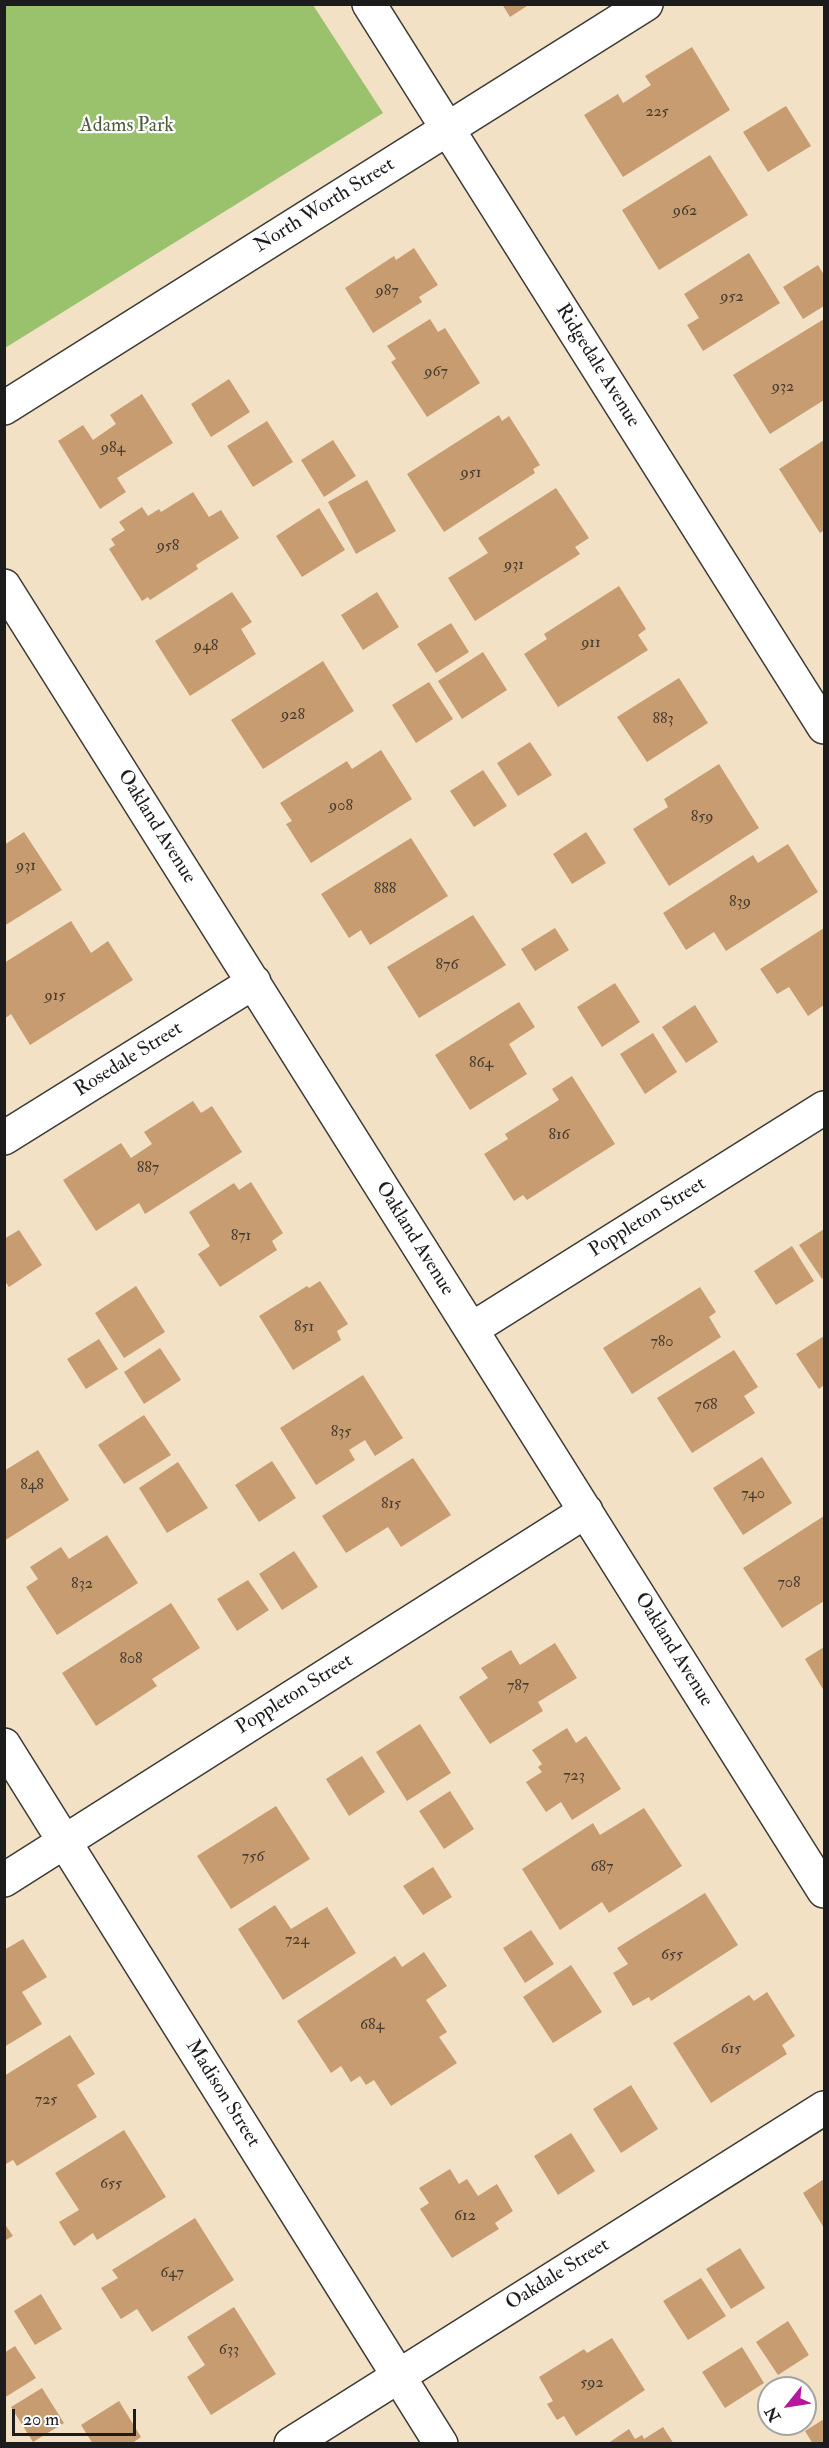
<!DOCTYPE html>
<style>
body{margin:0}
#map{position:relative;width:829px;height:2448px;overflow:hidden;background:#f3e1c5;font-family:"IM FELL Double Pica",serif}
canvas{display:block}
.frame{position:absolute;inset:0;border:6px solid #1c1c1c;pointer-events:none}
.north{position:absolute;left:757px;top:2376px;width:60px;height:60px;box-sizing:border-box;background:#fff;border:2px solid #a4a4a4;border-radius:50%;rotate:240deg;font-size:16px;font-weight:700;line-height:24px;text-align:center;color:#1c1c1c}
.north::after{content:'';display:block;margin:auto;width:21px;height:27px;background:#b5179e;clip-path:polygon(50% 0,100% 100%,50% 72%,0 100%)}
.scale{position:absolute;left:12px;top:2409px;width:124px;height:27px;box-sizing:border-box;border:3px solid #1c1c1c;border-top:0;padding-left:8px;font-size:18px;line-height:21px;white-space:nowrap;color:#1c1c1c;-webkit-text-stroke:4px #fff;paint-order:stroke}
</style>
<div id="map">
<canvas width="829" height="2448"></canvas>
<div class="frame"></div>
<div class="north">N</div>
<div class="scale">20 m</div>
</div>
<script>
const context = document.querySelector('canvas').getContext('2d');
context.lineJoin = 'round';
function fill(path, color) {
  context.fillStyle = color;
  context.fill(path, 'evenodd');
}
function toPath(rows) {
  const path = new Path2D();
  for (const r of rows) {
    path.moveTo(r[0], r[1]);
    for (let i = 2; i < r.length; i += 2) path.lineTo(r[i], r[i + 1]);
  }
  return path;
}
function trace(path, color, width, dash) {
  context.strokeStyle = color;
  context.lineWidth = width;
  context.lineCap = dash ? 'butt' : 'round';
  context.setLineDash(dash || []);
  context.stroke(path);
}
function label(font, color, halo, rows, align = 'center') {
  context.font = font + ' "IM FELL Double Pica",serif';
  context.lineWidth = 4.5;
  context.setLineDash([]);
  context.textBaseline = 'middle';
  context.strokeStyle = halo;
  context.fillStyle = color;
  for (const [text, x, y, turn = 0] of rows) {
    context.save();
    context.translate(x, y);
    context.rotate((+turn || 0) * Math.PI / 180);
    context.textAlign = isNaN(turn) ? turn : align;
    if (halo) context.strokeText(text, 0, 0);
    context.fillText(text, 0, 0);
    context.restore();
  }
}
fill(toPath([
 [5,4,313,5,383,113,5,348]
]), '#9ac16c');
fill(toPath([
 [502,4,530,4,510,17],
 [692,47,730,110,623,177,584,115,618,94,623,103,651,85,645,76],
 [786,106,811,146,768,172,743,132],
 [710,155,748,215,659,270,622,210],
 [414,248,438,285,419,297,422,302,373,333,345,288,394,256,396,260],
 [749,253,780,303,703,351,687,325,699,318,684,294],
 [818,265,824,275,824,306,803,319,783,287],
 [430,319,438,332,445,328,480,383,427,417,391,362,396,359,387,346],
 [824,319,824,400,770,434,733,375],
 [229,379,250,412,211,437,191,404],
 [142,394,173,443,117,478,126,492,100,509,58,441,83,425,93,440,116,424,110,415],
 [499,415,502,421,509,416,540,465,533,469,535,473,444,532,407,474],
 [267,421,293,462,253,487,227,446],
 [333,440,356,476,324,497,301,460],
 [824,440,824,530,820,533,779,469],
 [367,480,396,531,356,554,328,502],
 [556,488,589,538,575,547,580,554,475,621,448,578,488,553,478,538],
 [193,492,209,517,221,510,239,538,196,565,198,569,150,600,148,597,142,601,109,549,115,545,111,539,125,530,119,522,142,507,148,516,159,509,161,512],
 [319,508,345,550,302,577,276,536],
 [619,586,646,629,638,635,648,650,558,707,524,654,547,639,544,634],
 [232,592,252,622,241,629,256,654,190,696,155,641],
 [377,592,399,627,363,650,341,615],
 [451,623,469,652,436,673,417,644],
 [483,652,507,690,462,719,438,681],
 [323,661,354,711,263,769,231,720],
 [679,678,708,723,647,762,617,717],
 [429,682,453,719,416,743,392,705],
 [530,742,552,775,518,796,497,763],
 [381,750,412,799,311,863,286,824,292,821,280,803,347,761,352,769],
 [719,764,759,828,669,886,633,829,668,807,664,799],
 [483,770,507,806,474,827,450,791],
 [24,832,62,890,4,926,4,845],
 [586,832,606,863,572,884,553,854],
 [411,838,448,896,370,945,361,930,349,938,321,894],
 [788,844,818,892,726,951,714,932,686,950,663,913,753,855,758,863],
 [473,915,506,965,419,1018,387,967],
 [71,921,91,953,108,941,133,980,30,1045,11,1014,4,1019,4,963],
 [555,928,569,950,535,971,521,949],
 [824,928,824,1005,808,1016,789,987,777,994,760,969],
 [615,983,640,1022,602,1047,577,1007],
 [519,1002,535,1027,509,1044,527,1074,470,1110,435,1055],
 [695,1005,718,1042,686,1063,662,1027],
 [653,1033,677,1072,645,1094,620,1054],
 [572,1076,615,1144,527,1200,523,1195,514,1201,484,1154,508,1139,505,1134,559,1100,552,1089],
 [193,1101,201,1113,212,1106,242,1152,145,1214,139,1203,96,1231,63,1180,121,1143,131,1158,152,1144,144,1132],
 [251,1182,283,1233,272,1241,277,1250,220,1287,198,1254,210,1246,189,1212,234,1183,239,1190],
 [824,1229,824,1277,822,1279,799,1245],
 [19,1230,42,1265,9,1287,4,1280,4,1239],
 [792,1246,814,1281,776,1305,754,1271],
 [320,1281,348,1324,337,1331,341,1340,293,1370,259,1316,307,1286,309,1288],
 [136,1286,165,1332,124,1358,95,1313],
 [700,1287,716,1312,709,1317,721,1337,632,1394,603,1348],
 [824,1336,824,1385,819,1389,796,1354],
 [99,1339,118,1369,86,1389,67,1359],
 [160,1348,181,1380,144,1404,124,1372],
 [734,1350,758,1387,744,1396,755,1413,692,1453,657,1398],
 [363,1375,403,1438,375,1456,365,1440,349,1450,355,1460,316,1485,280,1428],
 [144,1415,171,1455,124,1484,98,1445],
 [38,1450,69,1500,4,1541,4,1471],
 [762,1457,792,1503,743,1535,713,1488],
 [413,1458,451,1515,401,1547,388,1527,346,1553,322,1516],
 [272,1461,296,1498,259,1522,235,1485],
 [178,1462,208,1508,167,1533,139,1488],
 [824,1516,824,1601,782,1628,743,1568],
 [107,1535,138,1583,57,1635,26,1587,38,1579,30,1567,61,1547,69,1559],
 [294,1551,318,1587,282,1610,259,1574],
 [248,1580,269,1610,237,1631,217,1599],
 [171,1603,200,1648,152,1679,157,1686,96,1726,62,1673],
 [555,1643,577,1678,538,1702,543,1711,490,1744,459,1697,488,1678,481,1668,511,1650,520,1665],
 [824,1647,824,1691,805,1659],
 [420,1724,451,1773,407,1801,376,1752],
 [567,1728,576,1743,586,1736,621,1789,572,1820,561,1802,546,1812,526,1782,542,1772,538,1767,542,1764,532,1750],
 [362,1756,385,1792,349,1816,326,1779],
 [450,1791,474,1829,444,1849,419,1811],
 [276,1806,310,1859,231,1909,197,1856],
 [644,1808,682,1866,609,1913,602,1902,560,1930,522,1869,593,1823,600,1835],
 [433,1867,452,1897,423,1915,403,1886],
 [705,1893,738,1945,651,2001,649,1997,633,2006,613,1973,628,1964,617,1948],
 [275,1905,291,1929,327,1907,356,1953,283,2000,238,1929],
 [531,1930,554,1964,525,1983,503,1948],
 [23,1939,47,1977,22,1992,42,2024,4,2047,4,1950],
 [424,1952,447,1986,426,2000,447,2032,439,2037,457,2063,391,2106,374,2080,366,2085,360,2076,351,2082,341,2066,331,2073,297,2021,395,1956,402,1967],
 [571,1965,602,2012,553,2043,523,1997],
 [767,1992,795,2036,782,2045,787,2054,711,2103,673,2043,749,1995,754,2001],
 [70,2035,95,2074,77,2085,97,2117,17,2166,13,2160,4,2165,4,2076],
 [631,2085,658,2129,621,2153,593,2109],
 [124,2130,166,2197,97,2240,93,2233,74,2246,59,2222,79,2210,55,2173],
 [571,2133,595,2171,558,2195,534,2156],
 [450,2169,459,2184,467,2179,478,2196,497,2184,513,2211,495,2223,499,2229,452,2258,420,2209,429,2203,419,2188],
 [824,2179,824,2228,803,2193],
 [195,2218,234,2280,152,2332,137,2309,121,2319,101,2288,118,2278,112,2270],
 [4,2223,13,2236,4,2241],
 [740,2248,765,2288,731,2309,706,2269],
 [701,2278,726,2316,688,2340,663,2301],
 [41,2294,62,2329,35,2345,14,2311],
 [234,2307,276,2374,211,2415,187,2377,205,2365,187,2337],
 [788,2321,809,2355,778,2375,756,2342],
 [612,2338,645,2390,576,2436,564,2416,557,2420,547,2404,553,2401,539,2377,584,2349,587,2353],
 [15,2346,36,2378,4,2398,4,2353],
 [742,2347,764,2383,725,2408,702,2372],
 [42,2388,64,2423,33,2442,11,2407],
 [119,2401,141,2437,131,2444,93,2444,81,2425],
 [824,2419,824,2444,813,2444,805,2431],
 [663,2427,674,2444,607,2444,629,2429,635,2439,642,2435,644,2439]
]), '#c79c70');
const minor = toPath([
 [369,4,824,727],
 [4,408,646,4],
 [4,586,824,1891],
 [4,1138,254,982],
 [472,1329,824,1108],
 [4,1745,441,2444],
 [4,1880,586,1511],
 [291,2444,824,2108]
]);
trace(minor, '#3c3a35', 36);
trace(minor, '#fff', 33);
label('16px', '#473c31', null, [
 ["225",657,113],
 ["962",685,212],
 ["987",387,292],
 ["952",732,298],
 ["967",436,373],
 ["932",783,388],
 ["984",113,449],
 ["951",471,474],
 ["958",168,547],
 ["931",514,566],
 ["911",591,644],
 ["948",206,647],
 ["928",293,716],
 ["883",663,720],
 ["908",341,807],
 ["859",702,818],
 ["931",26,867],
 ["888",385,890],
 ["839",740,903],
 ["876",447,966],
 ["915",55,997],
 ["864",481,1064],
 ["816",559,1136],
 ["887",148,1169],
 ["871",241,1237],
 ["851",304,1328],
 ["780",662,1343],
 ["768",706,1406],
 ["835",341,1433],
 ["848",32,1486],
 ["740",753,1495],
 ["815",391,1505],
 ["708",789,1584],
 ["832",82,1585],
 ["808",131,1660],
 ["787",518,1687],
 ["723",574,1777],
 ["756",253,1858],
 ["687",602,1868],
 ["724",297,1941],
 ["655",672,1956],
 ["684",372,2026],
 ["615",731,2050],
 ["725",46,2101],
 ["655",111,2185],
 ["612",465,2217],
 ["647",172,2274],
 ["633",229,2351],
 ["592",592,2384]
]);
label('20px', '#4e5e3c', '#fff', [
 ["Adams Park",127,127]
]);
label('20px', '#1c1c1c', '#fff', [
 ["North Worth Street",325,206,-32],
 ["Ridgedale Avenue",597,366,58],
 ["Oakland Avenue",156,827,58],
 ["Rosedale Street",129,1060,-32],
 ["Poppleton Street",648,1218,-32],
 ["Oakland Avenue",414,1239,58],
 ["Oakland Avenue",673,1650,58],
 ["Poppleton Street",295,1695,-32],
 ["Madison Street",222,2094,58],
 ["Oakdale Street",558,2275,-32]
]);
</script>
